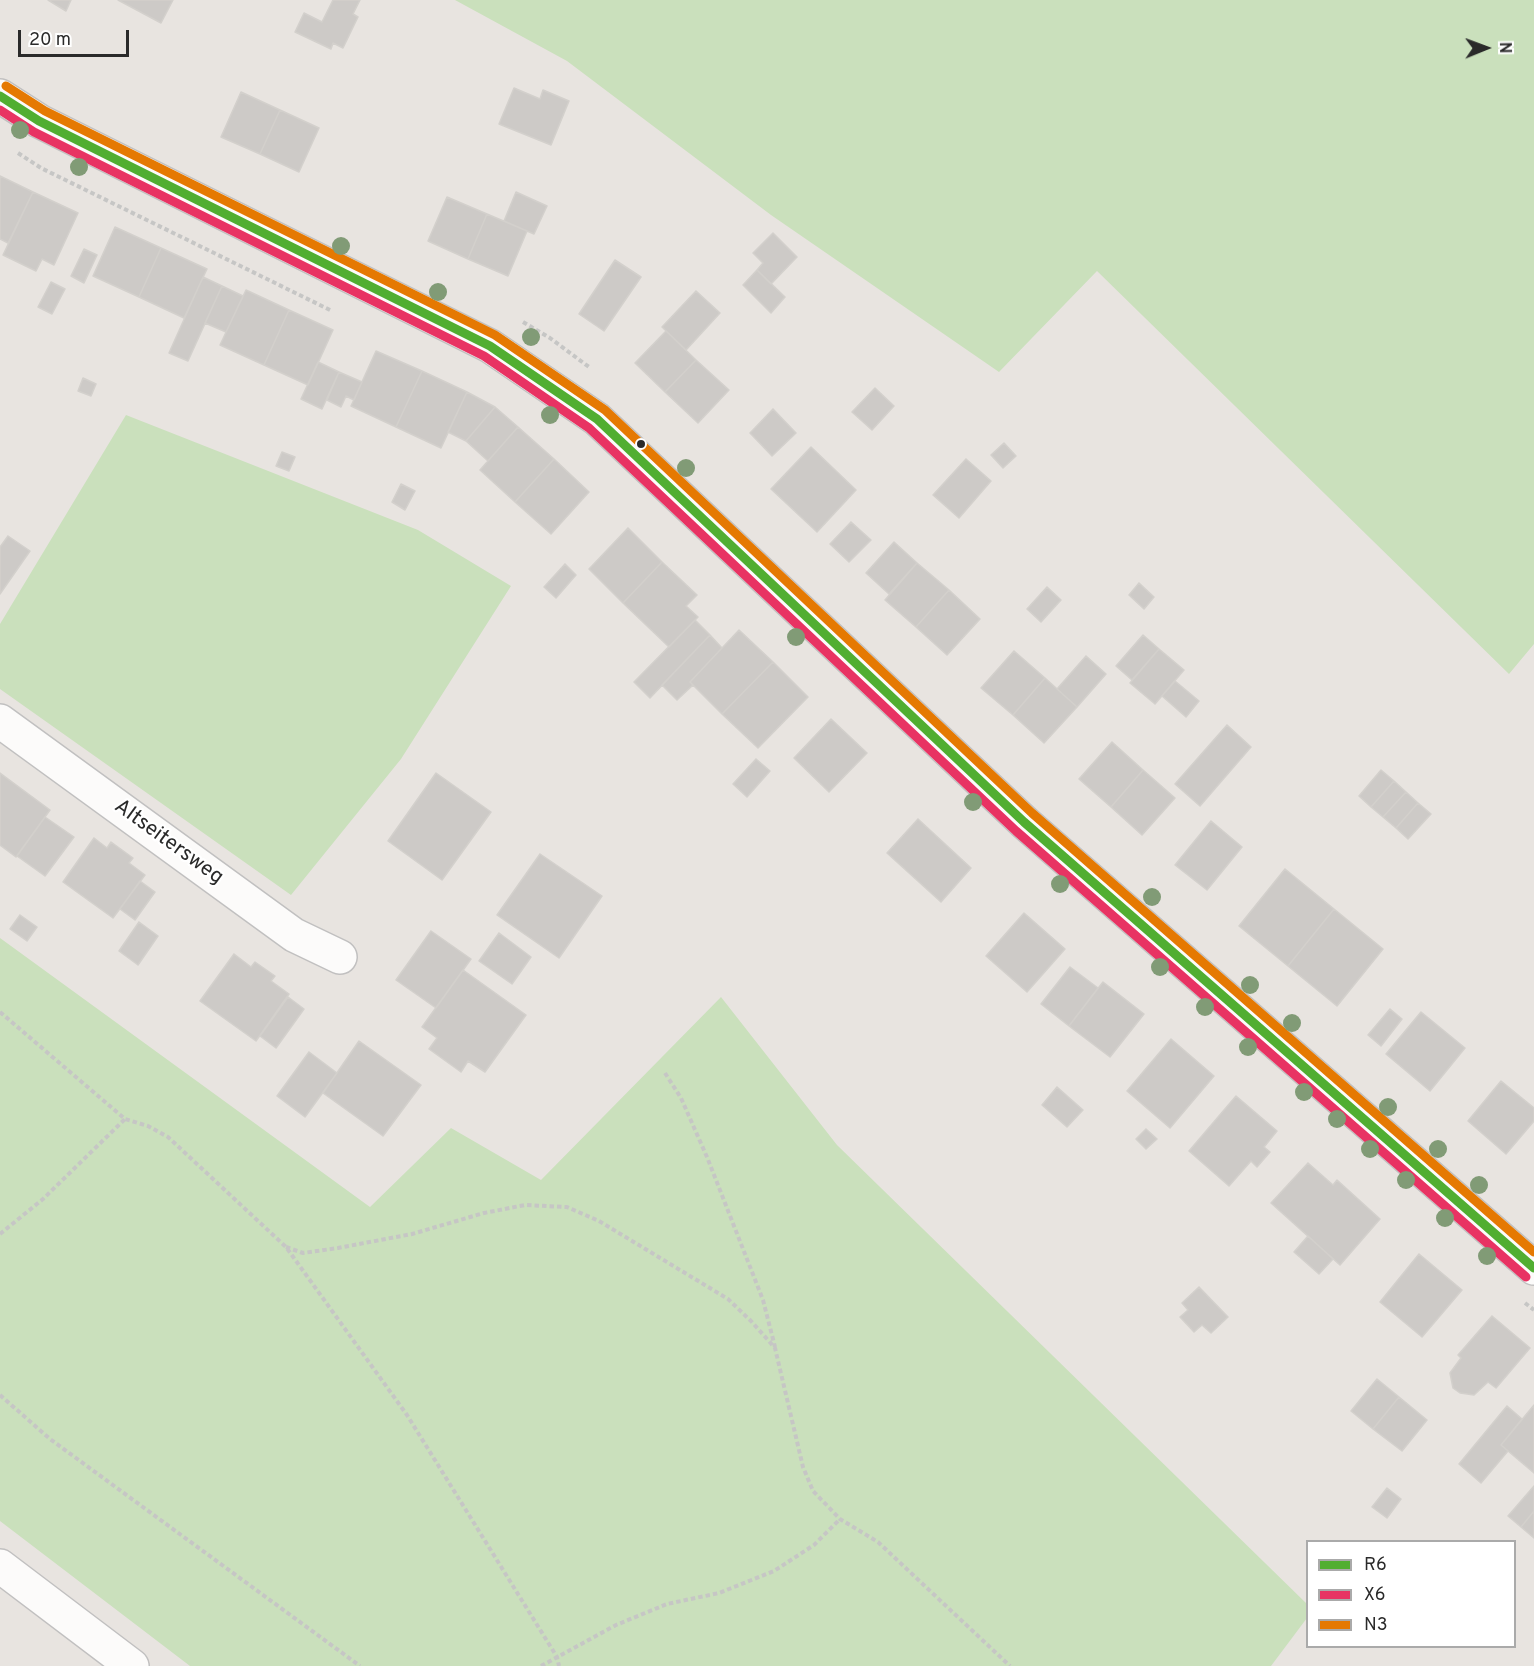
<!DOCTYPE html>
<style>
body{margin:0}
#map{position:relative;width:1534px;height:1666px;overflow:hidden;background:#e8e4e0;font-family:Overpass,sans-serif}
canvas{display:block}
.legend{position:absolute;left:1306px;top:1540px;width:210px;height:108px;box-sizing:border-box;background:#fff;border:2px solid #aaa;margin:0;padding:8px 10px;list-style:none;font-size:18px;color:#2a2a2a}
.legend li{display:flex;align-items:center;gap:12px;height:30px}
.legend b{width:30px;border:2px solid #aaa}
.north{position:absolute;left:1456px;top:18px;width:60px;height:60px;-webkit-text-stroke:4px #fff;paint-order:stroke;rotate:89deg;font-size:16px;font-weight:700;line-height:24px;text-align:center;color:#2a2a2a}
.north::after{content:'';display:block;margin:auto;width:21px;height:27px;background:#2a2a2a;clip-path:polygon(50% 0,100% 100%,50% 72%,0 100%)}
.scale{position:absolute;left:18px;top:30px;width:111px;height:27px;box-sizing:border-box;border:3px solid #2a2a2a;border-top:0;padding-left:8px;font-size:18px;line-height:21px;white-space:nowrap;color:#2a2a2a;-webkit-text-stroke:4px #fff;paint-order:stroke}
</style>
<div id="map">
<canvas width="1534" height="1666"></canvas>
<ul class="legend">
<li><b style="height:8px;background:#51ae31"></b>R6</li>
<li><b style="height:8px;background:#e83363"></b>X6</li>
<li><b style="height:8px;background:#e57902"></b>N3</li>
</ul>
<div class="north">N</div>
<div class="scale">20 m</div>
</div>
<script>
const context = document.querySelector('canvas').getContext('2d');
context.lineJoin = 'round';
function fill(path, color) {
  context.fillStyle = color;
  context.fill(path, 'evenodd');
}
function toPath(rows) {
  const path = new Path2D();
  for (const r of rows) {
    path.moveTo(r[0], r[1]);
    for (let i = 2; i < r.length; i += 2) path.lineTo(r[i], r[i + 1]);
  }
  return path;
}
function trace(path, color, width, dash) {
  context.strokeStyle = color;
  context.lineWidth = width;
  context.lineCap = dash ? 'butt' : 'round';
  context.setLineDash(dash || []);
  context.stroke(path);
}
function label(font, color, halo, rows, align = 'center') {
  context.font = font + ' Overpass,sans-serif';
  context.lineWidth = 4.5;
  context.setLineDash([]);
  context.textBaseline = 'middle';
  context.strokeStyle = halo;
  context.fillStyle = color;
  for (const [text, x, y, turn = 0] of rows) {
    context.save();
    context.translate(x, y);
    context.rotate((+turn || 0) * Math.PI / 180);
    context.textAlign = isNaN(turn) ? turn : align;
    if (halo) context.strokeText(text, 0, 0);
    context.fillText(text, 0, 0);
    context.restore();
  }
}
fill(toPath([
 [455,0,1534,0,1534,644,1509,674,1097,271,999,372,771,215,567,61],
 [126,415,418,530,511,586,401,759,291,895,0,689,0,624],
 [0,938,370,1207,451,1128,541,1180,721,997,837,1145,1307,1604,1307,1618,1271,1666,190,1666,0,1521]
]), '#cae0bc');
const building = toPath([
 [48,0,71,0,66,11,48,0],
 [118,0,173,0,161,23,118,0],
 [333,0,360,0,353,14,358,17,343,48,333,43,331,49,295,32,304,13,322,22,333,0],
 [514,88,540,99,543,90,569,101,551,145,499,124,514,88],
 [241,92,280,110,260,154,221,137,241,92],
 [280,110,319,128,299,172,260,154,280,110],
 [0,176,33,192,8,243,0,239,0,176],
 [33,192,78,213,54,265,42,259,36,271,3,255,33,192],
 [516,192,547,206,534,234,504,221,516,192],
 [447,197,487,214,468,259,428,241,447,197],
 [487,214,527,231,508,276,468,259,487,214],
 [115,227,161,248,139,297,93,276,115,227],
 [773,233,797,257,771,284,757,270,763,263,753,253,773,233],
 [161,248,207,269,184,318,139,297,161,248],
 [84,249,97,255,84,283,71,276,84,249],
 [615,260,641,277,604,331,579,314,615,260],
 [757,270,785,297,771,313,743,285,757,270],
 [203,277,222,286,188,361,169,353,203,277],
 [51,282,65,289,52,314,38,307,51,282],
 [222,286,243,296,226,332,205,323,222,286],
 [246,290,289,310,264,365,220,345,246,290],
 [696,291,720,313,686,350,662,327,696,291],
 [289,310,333,330,308,385,264,365,289,310],
 [666,331,696,360,665,392,635,363,666,331],
 [376,351,422,371,396,427,351,406,376,351],
 [696,360,729,390,698,423,665,392,696,360],
 [318,362,339,372,322,409,301,399,318,362],
 [422,371,467,392,441,448,396,427,422,371],
 [339,372,362,382,354,400,346,396,341,407,327,400,339,372],
 [83,378,96,384,91,396,78,391,83,378],
 [875,388,894,406,872,430,852,412,875,388],
 [467,392,495,407,466,441,448,432,467,392],
 [495,407,518,427,488,461,466,441,495,407],
 [773,409,796,433,772,456,750,433,773,409],
 [518,427,554,459,515,502,480,470,518,427],
 [1004,443,1016,456,1003,468,991,455,1004,443],
 [811,447,856,490,817,532,771,489,811,447],
 [282,452,295,457,289,471,276,466,282,452],
 [554,459,589,492,551,534,515,502,554,459],
 [966,459,991,481,959,518,933,495,966,459],
 [401,484,415,491,405,510,392,502,401,484],
 [851,522,871,540,849,562,830,544,851,522],
 [628,528,662,562,623,603,589,569,628,528],
 [8,536,30,551,0,594,0,547,8,536],
 [894,542,917,563,889,594,866,573,894,542],
 [662,562,697,595,686,606,698,617,669,647,623,603,662,562],
 [917,563,949,590,916,627,885,600,917,563],
 [565,564,576,575,556,598,544,587,565,564],
 [1139,583,1154,597,1144,609,1129,595,1139,583],
 [1047,587,1061,600,1041,622,1027,609,1047,587],
 [949,590,980,619,947,655,916,627,949,590],
 [695,620,710,635,650,698,634,682,695,620],
 [739,630,773,662,722,714,690,682,739,630],
 [710,635,722,648,690,682,693,685,677,700,662,685,710,635],
 [1143,635,1159,649,1132,680,1116,666,1143,635],
 [1159,649,1184,670,1155,704,1130,683,1159,649],
 [1014,651,1045,678,1013,715,981,688,1014,651],
 [1086,656,1106,674,1077,707,1057,689,1086,656],
 [773,662,808,697,758,748,722,714,773,662],
 [1045,678,1077,707,1044,743,1013,715,1045,678],
 [1175,681,1199,701,1186,717,1162,696,1175,681],
 [831,719,867,753,829,792,794,758,831,719],
 [1227,725,1251,747,1200,806,1175,784,1227,725],
 [1112,742,1143,770,1111,807,1079,779,1112,742],
 [756,759,770,771,747,797,733,784,756,759],
 [1143,770,1175,798,1142,835,1111,807,1143,770],
 [1381,770,1394,781,1371,807,1359,796,1381,770],
 [0,773,50,810,16,857,0,845,0,773],
 [436,773,491,812,442,880,388,841,436,773],
 [1394,781,1406,792,1383,817,1371,807,1394,781],
 [1406,792,1418,803,1396,828,1383,817,1406,792],
 [1418,803,1431,814,1408,839,1396,828,1418,803],
 [45,817,74,837,45,876,17,856,45,817],
 [918,819,971,868,941,902,887,853,918,819],
 [1211,821,1242,847,1207,890,1175,865,1211,821],
 [94,838,107,848,111,842,133,858,129,863,145,875,113,918,63,882,94,838],
 [540,854,602,896,559,958,497,915,540,854],
 [1285,869,1334,909,1288,966,1239,926,1285,869],
 [140,881,155,892,135,920,120,909,140,881],
 [1334,909,1383,949,1337,1006,1288,966,1334,909],
 [1024,913,1065,949,1027,992,986,956,1024,913],
 [20,915,37,927,27,941,10,929,20,915],
 [139,922,158,936,138,965,119,951,139,922],
 [431,931,471,959,436,1008,396,980,431,931],
 [499,933,531,957,512,984,479,961,499,933],
 [234,954,251,967,255,962,275,976,271,981,289,994,256,1041,200,1001,234,954],
 [1070,967,1098,988,1069,1026,1041,1004,1070,967],
 [463,970,526,1015,485,1072,468,1061,461,1072,429,1049,437,1038,422,1027,463,970],
 [1103,982,1144,1014,1110,1057,1069,1026,1103,982],
 [288,997,304,1009,276,1048,260,1036,288,997],
 [1390,1009,1402,1019,1381,1046,1368,1035,1390,1009],
 [1421,1012,1465,1048,1430,1091,1386,1054,1421,1012],
 [1171,1039,1214,1076,1170,1128,1127,1091,1171,1039],
 [359,1041,421,1085,383,1136,323,1093,359,1041],
 [309,1052,337,1073,305,1117,277,1096,309,1052],
 [1501,1081,1534,1108,1534,1121,1506,1154,1468,1121,1501,1081],
 [1057,1087,1083,1110,1067,1127,1042,1105,1057,1087],
 [1236,1096,1277,1131,1264,1147,1270,1152,1257,1167,1251,1161,1229,1186,1189,1151,1236,1096],
 [1146,1129,1157,1139,1146,1149,1136,1139,1146,1129],
 [1308,1163,1333,1185,1337,1180,1380,1219,1340,1265,1271,1203,1308,1163],
 [1308,1236,1333,1259,1319,1274,1294,1252,1308,1236],
 [1419,1254,1462,1290,1422,1337,1380,1302,1419,1254],
 [1199,1287,1228,1317,1211,1333,1202,1325,1194,1332,1180,1317,1188,1310,1182,1303,1199,1287],
 [1492,1316,1530,1348,1496,1388,1488,1382,1474,1395,1460,1393,1453,1388,1450,1373,1461,1358,1458,1355,1492,1316],
 [1377,1379,1399,1397,1373,1429,1351,1411,1377,1379],
 [1399,1397,1427,1420,1402,1451,1373,1429,1399,1397],
 [1534,1405,1534,1473,1501,1445,1534,1405],
 [1507,1406,1522,1419,1501,1445,1508,1451,1481,1483,1459,1464,1507,1406],
 [1534,1486,1534,1511,1521,1527,1508,1516,1534,1486],
 [1387,1488,1401,1499,1387,1518,1372,1507,1387,1488],
 [1534,1511,1534,1538,1521,1527,1534,1511]
]);
fill(building, '#cdcac7');
trace(building, '#d3d0cc', 1.5);
const street = toPath([
 [0,721,294,935,340,957],
 [0,1566,132,1666]
]);
const secondary = toPath([
 [0,96,39,121,490,346,597,419,1024,822,1534,1268]
]);
trace(street, '#c1c0c0', 36);
trace(secondary, '#c1c0c0', 36);
trace(toPath([
 [18,153,41,168,330,310],
 [523,322,550,338,589,367],
 [0,1012,125,1119,148,1126,168,1137,286,1247,407,1415,557,1657,559,1666],
 [665,1073,681,1098,707,1157,763,1300,775,1347],
 [0,1234,43,1199,125,1119],
 [286,1247,303,1253,338,1248,412,1234,484,1213,525,1205,567,1207,599,1221,728,1299,751,1321,775,1348,803,1467,813,1491,840,1519,878,1542,1010,1666],
 [1525,1303,1534,1310],
 [0,1395,50,1439,360,1666],
 [541,1666,616,1625,667,1604,719,1593,774,1571,814,1545,840,1519]
]), '#c6c6c5', 4, [4.5, 3]);
trace(street, '#fcfbfa', 33);
trace(secondary, '#fcfbfa', 33);
trace(toPath([
 [0,96,39,121,490,346,597,419,1024,822,1534,1268]
]), '#51ae31', 9);
trace(toPath([
 [0,110,34,132,484,356,589,428,1016,831,1526,1277]
]), '#e83363', 9);
trace(toPath([
 [6,86,45,111,495,335,605,410,1032,813,1534,1252]
]), '#e57902', 9);
context.fillStyle = '#819b76';
for (const [x, y] of [
 [20,130],
 [79,167],
 [341,246],
 [438,292],
 [531,337],
 [550,415],
 [686,468],
 [796,637],
 [973,802],
 [1060,884],
 [1152,897],
 [1160,967],
 [1250,985],
 [1205,1007],
 [1292,1023],
 [1248,1047],
 [1304,1092],
 [1388,1107],
 [1337,1119],
 [1370,1149],
 [1438,1149],
 [1406,1180],
 [1479,1185],
 [1445,1218],
 [1487,1256]
]) {
  context.beginPath();
  context.arc(x, y, 9, 0, 2 * Math.PI);
  context.fill();
}
for (const [x, y, r, color] of [
 [641,444,5,"#2a2a2a"]
]) {
  const dot = new Path2D();
  dot.arc(x, y, r, 0, 2 * Math.PI);
  context.fillStyle = color;
  context.fill(dot);
  trace(dot, '#fff', 2);
}
label('21px', '#2a2a2a', '#fff', [
 ["Altseitersweg",168,843,36]
]);
</script>
